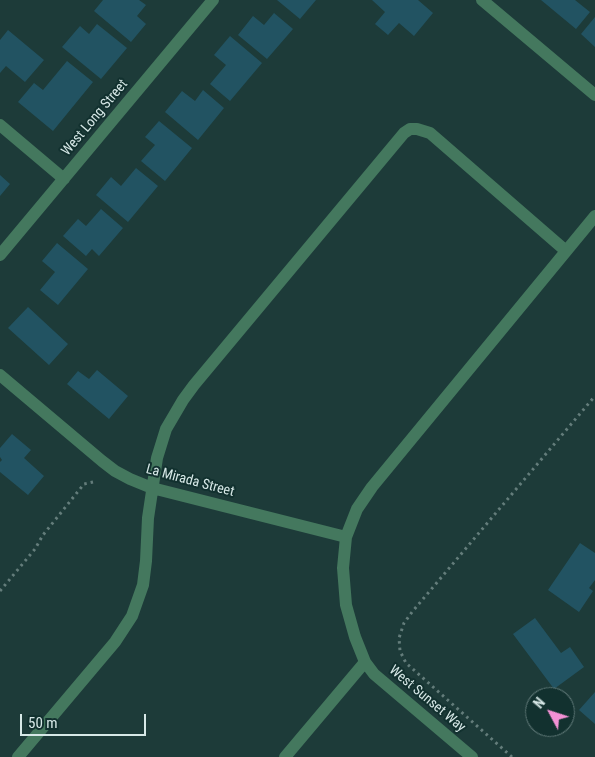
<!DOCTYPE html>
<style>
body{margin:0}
#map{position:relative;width:595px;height:757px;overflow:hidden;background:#1d3b39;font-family:"Roboto Condensed",sans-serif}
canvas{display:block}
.north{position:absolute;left:525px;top:687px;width:50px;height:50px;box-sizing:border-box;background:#12312f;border:1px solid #617a79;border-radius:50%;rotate:310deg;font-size:14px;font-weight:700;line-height:20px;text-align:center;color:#d7e8e7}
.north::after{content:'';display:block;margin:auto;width:18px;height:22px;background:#f391d5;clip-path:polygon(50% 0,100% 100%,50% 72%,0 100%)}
.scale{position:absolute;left:20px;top:714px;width:126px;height:22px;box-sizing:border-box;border:2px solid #d7e8e7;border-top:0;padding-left:6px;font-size:15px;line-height:18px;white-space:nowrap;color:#d7e8e7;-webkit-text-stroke:4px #12312f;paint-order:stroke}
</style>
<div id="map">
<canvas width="595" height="757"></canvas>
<div class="north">N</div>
<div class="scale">50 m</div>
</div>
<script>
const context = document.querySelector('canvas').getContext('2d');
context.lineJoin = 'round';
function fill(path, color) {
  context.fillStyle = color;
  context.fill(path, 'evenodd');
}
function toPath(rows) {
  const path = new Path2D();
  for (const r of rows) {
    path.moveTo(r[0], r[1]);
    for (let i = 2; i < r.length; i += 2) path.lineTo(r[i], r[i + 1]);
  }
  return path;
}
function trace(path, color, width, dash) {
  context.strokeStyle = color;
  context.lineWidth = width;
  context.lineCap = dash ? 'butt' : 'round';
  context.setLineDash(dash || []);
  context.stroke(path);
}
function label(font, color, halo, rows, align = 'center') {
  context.font = font + ' "Roboto Condensed",sans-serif';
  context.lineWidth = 4;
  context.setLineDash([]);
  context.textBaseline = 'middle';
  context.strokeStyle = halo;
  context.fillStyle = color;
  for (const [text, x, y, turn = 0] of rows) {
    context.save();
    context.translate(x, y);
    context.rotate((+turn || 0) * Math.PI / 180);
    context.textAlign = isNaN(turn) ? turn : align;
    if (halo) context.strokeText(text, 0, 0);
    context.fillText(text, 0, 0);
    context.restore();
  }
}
fill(toPath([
 [103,0,139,0,146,5,137,16,146,24,131,42,94,11],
 [277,0,316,0,300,19],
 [372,0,418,0,433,13,414,36,399,23,388,35,375,24,385,12],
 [541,0,575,0,590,12,576,29],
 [274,13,293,29,267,59,238,35,253,16,264,25],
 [595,17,595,47,581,34],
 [97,24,127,48,101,79,62,47,80,26,89,34],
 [8,30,44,60,25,82,6,66,0,73,0,40],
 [230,36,262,63,230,101,210,84,226,65,214,55],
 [67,61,93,82,53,131,18,102,34,83,43,90],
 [203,90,224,108,198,140,165,112,182,91,195,101],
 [159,121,192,148,165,181,141,161,155,145,145,137],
 [136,168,158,186,128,222,96,195,111,177,121,186],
 [0,175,10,184,0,196],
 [101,209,123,228,99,256,92,249,86,256,63,236,78,219,86,226],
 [57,243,88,269,58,305,40,290,55,272,42,261],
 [28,307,68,344,49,365,8,328],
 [97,370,128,396,109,419,67,384,78,371,89,379],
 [12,434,31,450,24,458,44,476,28,495,0,472,0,462,2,460,0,457,0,448],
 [580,543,595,553,595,580,589,588,593,591,579,612,548,590],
 [535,618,561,653,570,647,584,667,554,689,513,634],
 [595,692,595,724,579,710]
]), '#225362');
trace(toPath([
 [0,591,35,549,43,535,84,484,93,482],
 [512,757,406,663,400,651,399,638,404,623,412,612,595,396]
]), '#647d7b', 3, [2.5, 4]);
trace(toPath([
 [0,125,64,179],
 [0,255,213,0],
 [0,375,102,461,115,471,130,479,152,488,346,537],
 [18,757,115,642,132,616,143,585,146,561,148,518,157,458,166,429,183,400,194,385,404,133,410,129,417,129,430,133,566,251],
 [285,757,365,662],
 [472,757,374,674,365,662,355,637,346,605,343,568,346,537,357,509,372,487,595,216]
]), '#44785e', 12);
trace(toPath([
 [482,0,595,95]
]), '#44785e', 12);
label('14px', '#d7e8e7', '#12312f', [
 ["West Long Street",95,118,-50],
 ["La Mirada Street",190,481,15],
 ["West Sunset Way",427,699,40]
]);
</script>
